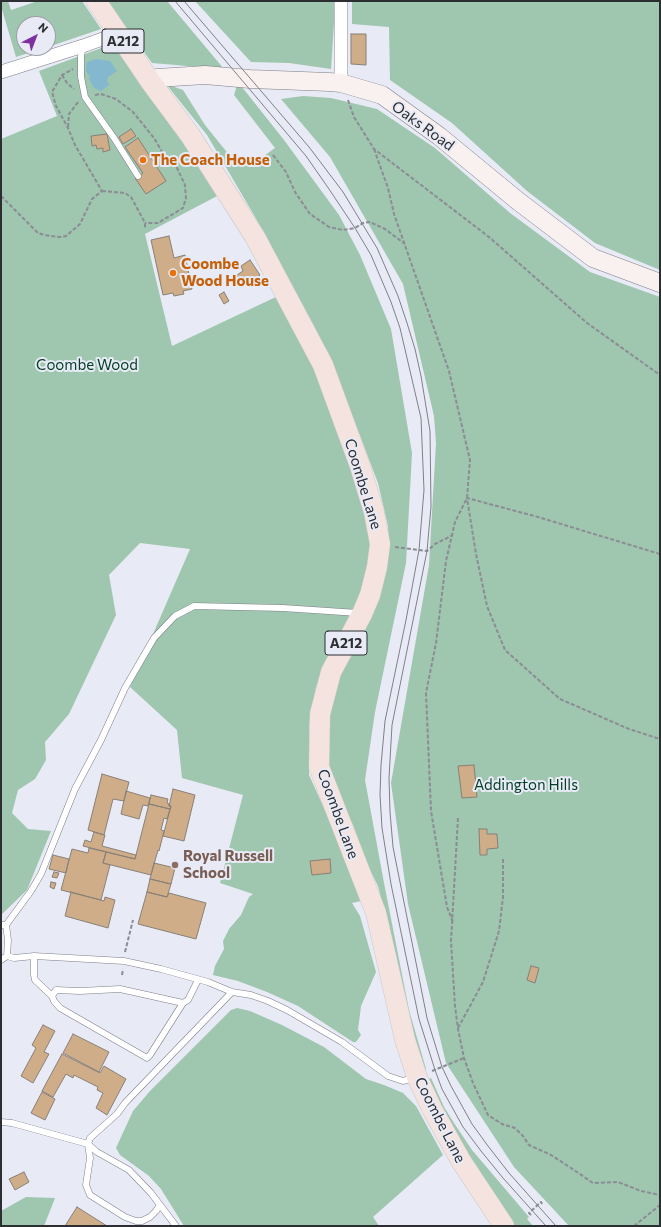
<!DOCTYPE html>
<style>
body{margin:0}
#map{position:relative;width:661px;height:1227px;overflow:hidden;background:#e8eaf5;font-family:Commissioner,sans-serif}
canvas{display:block}
.frame{position:absolute;inset:0;border:2px solid #2d2e32;pointer-events:none}
.north{position:absolute;left:16px;top:16px;width:40px;height:40px;box-sizing:border-box;background:#e8eaf5;border:1px solid #9d9fa7;border-radius:50%;rotate:42deg;font-size:11px;font-weight:700;line-height:16px;text-align:center;color:#2d2e32}
.north::after{content:'';display:block;margin:auto;width:14px;height:18px;background:#7e30a0;clip-path:polygon(50% 0,100% 100%,50% 72%,0 100%)}
</style>
<div id="map">
<canvas width="661" height="1227"></canvas>
<div class="frame"></div>
<div class="north">N</div>
</div>
<script>
const context = document.querySelector('canvas').getContext('2d');
context.lineJoin = 'round';
function fill(path, color) {
  context.fillStyle = color;
  context.fill(path, 'evenodd');
}
function toPath(rows) {
  const path = new Path2D();
  for (const r of rows) {
    path.moveTo(r[0], r[1]);
    for (let i = 2; i < r.length; i += 2) path.lineTo(r[i], r[i + 1]);
  }
  return path;
}
function trace(path, color, width, dash) {
  context.strokeStyle = color;
  context.lineWidth = width;
  context.lineCap = dash ? 'butt' : 'round';
  context.setLineDash(dash || []);
  context.stroke(path);
}
function label(font, color, halo, rows, align = 'center') {
  context.font = font + ' Commissioner,sans-serif';
  context.lineWidth = 4;
  context.setLineDash([]);
  context.textBaseline = 'middle';
  context.strokeStyle = halo;
  context.fillStyle = color;
  for (const [text, x, y, turn = 0] of rows) {
    context.save();
    context.translate(x, y);
    context.rotate((+turn || 0) * Math.PI / 180);
    context.textAlign = isNaN(turn) ? turn : align;
    if (halo) context.strokeText(text, 0, 0);
    context.fillText(text, 0, 0);
    context.restore();
  }
}
fill(toPath([
 [1,1,8,1,11,10,38,1,82,1,101,29,48,47,48,24,24,24,24,48,44,48,16,57,1,6],
 [107,1,167,1,224,69,152,63],
 [195,1,334,1,334,23,331,69,289,63,251,62],
 [352,1,660,1,660,270,595,243,527,191,452,123,390,80,389,27,352,24],
 [115,43,219,195,145,234,172,346,278,296,314,364,363,501,371,544,367,583,351,618,331,651,316,687,309,726,309,775,329,819,361,901,352,903,360,916,376,972,361,1006,358,1030,361,1035,356,1042,353,1042,298,1006,267,992,238,981,213,975,215,966,224,949,223,941,229,929,241,915,249,897,253,894,220,883,243,795,182,778,177,730,130,687,190,549,140,543,109,575,116,615,69,714,45,742,46,760,35,779,18,790,12,813,28,829,51,831,27,890,1,915,1,139,57,116,39,71],
 [238,82,284,140,339,215,360,255,391,329,412,453,406,563,375,712,365,780,384,883,409,1010,426,1069,423,1070,404,1007,396,956,378,886,369,868,353,825,334,787,326,760,330,712,340,677,383,575,389,554,388,526,378,483,332,362,314,326,254,215,207,135,166,84,183,90,205,125,238,166,247,164,264,156,275,148,234,95],
 [303,96,331,98,377,109,435,148,510,213,590,272,660,297,660,1226,569,1226,514,1167,446,1063,408,904,391,783,429,565,436,443,434,416,403,284,330,157,281,99],
 [237,1008,250,1011,282,1025,324,1047,366,1079,384,1085,403,1093,416,1106,443,1155,373,1217,379,1226,184,1226,161,1189,149,1176,120,1155,116,1148,133,1111,150,1091,231,1010],
 [431,1078,444,1107,454,1123,472,1150,529,1217,527,1219,533,1226,513,1226,474,1168,425,1081],
 [26,1197,55,1198,44,1226,1,1226,1,1211]
]), '#9fc6ae');
fill(toPath([
 [96,59,110,61,117,71,108,77,107,82,109,83,109,85,101,91,94,88,89,79,90,77,86,71,87,62]
]), '#84b8cf');
const building = toPath([
 [351,34,366,34,366,65,351,64,351,34],
 [131,129,136,136,123,144,119,137,131,129],
 [107,134,110,150,103,152,103,148,97,149,96,145,92,146,91,136,107,134],
 [138,138,166,181,146,194,135,178,143,173,125,147,138,138],
 [169,236,174,258,185,255,192,289,183,291,184,294,174,296,173,293,163,295,151,240,169,236],
 [250,260,260,275,244,286,237,275,243,271,241,266,250,260],
 [224,292,229,301,224,304,219,295,224,292],
 [474,765,477,797,462,798,458,766,474,765],
 [102,774,129,782,124,801,113,799,104,835,88,830,102,774],
 [173,789,195,795,184,841,163,836,171,806,169,806,173,789],
 [126,791,150,798,148,806,143,805,139,819,121,814,126,791],
 [151,795,168,799,167,803,169,804,169,806,171,806,170,809,149,804,151,795],
 [149,804,170,809,167,819,164,818,161,830,164,831,159,851,158,850,151,875,103,863,106,852,135,859,149,804],
 [479,829,487,829,487,834,497,834,498,848,487,849,487,855,480,855,479,829],
 [94,832,105,835,102,846,136,855,135,859,83,846,85,840,91,842,94,832],
 [89,848,106,852,103,863,110,865,101,900,61,890,72,849,88,853,89,848],
 [53,855,69,859,66,873,49,869,53,855],
 [330,859,331,873,312,875,310,861,330,859],
 [154,863,175,868,171,884,150,879,154,863],
 [54,872,59,873,57,878,52,877,54,872],
 [150,879,171,884,167,897,147,892,150,879],
 [51,882,56,883,54,889,50,887,51,882],
 [71,892,104,901,105,897,115,900,108,928,65,916,71,892],
 [147,892,167,897,169,893,206,903,196,939,138,924,147,892],
 [531,966,539,968,535,983,527,980,531,966],
 [43,1025,55,1031,44,1052,49,1054,33,1083,21,1076,36,1048,32,1045,43,1025],
 [73,1034,109,1052,99,1072,63,1053,73,1034],
 [62,1054,100,1073,104,1066,126,1079,107,1115,96,1108,103,1093,97,1090,98,1087,74,1075,73,1078,66,1074,53,1097,42,1091,62,1054],
 [42,1092,55,1099,45,1120,31,1113,42,1092],
 [24,1172,29,1182,15,1190,9,1179,24,1172],
 [77,1207,107,1226,65,1226,77,1207]
]);
fill(building, '#cead88');
trace(building, '#888078', 1);
const lane = toPath([
 [83,46,81,56,81,77,85,97,114,138,138,176],
 [1,925,6,925,8,940,7,956,1,960],
 [6,925,31,891,41,874,75,789,101,740,125,688,154,638,175,616,194,606,283,608,358,613],
 [7,956,14,958,34,956,124,961,161,969,208,982,232,992,251,995,268,1001,287,1010,342,1042,388,1076,403,1081,414,1078],
 [34,956,34,975,35,980,52,996],
 [183,1003,150,1055,147,1058,60,1008,54,1001,52,996,56,990,80,991,120,989,183,1003,188,1000,198,980],
 [1,1122,12,1123,88,1144,97,1152,129,1170,151,1193,176,1226],
 [160,1205,156,1211,150,1217,142,1221,136,1221,125,1217,90,1195,86,1185,90,1158,88,1144,90,1138,117,1114,125,1103,232,992]
]);
const street = toPath([
 [341,1,341,83],
 [1,72,83,46,119,33]
]);
const secondary = toPath([
 [150,81,157,78,205,75,250,79,329,82,341,83,382,95,439,136,518,201,593,258,660,283]
]);
const primary = toPath([
 [96,1,150,81,190,135,255,237,323,365,360,466,374,512,380,544,377,567,370,595,362,614,331,672,320,714,319,767,376,913,405,1040,417,1077,432,1109,461,1161,504,1226]
]);
trace(lane, '#7d7e88', 7);
trace(street, '#7d7e88', 14);
trace(secondary, '#7d7e88', 19);
trace(primary, '#c8c9ca', 21);
trace(toPath([
 [62,75,67,83,74,89],
 [95,95,101,94,116,99,133,112,154,138,165,157,177,168,185,185,186,198,183,208,158,223,145,223],
 [348,100,354,117,374,149,489,237,587,323,660,375],
 [68,127,69,114,78,102],
 [374,149,388,188,394,214,449,371,470,460,467,498,455,522,446,561,436,643,426,693,431,811,447,907,453,922],
 [273,155,286,172,295,192,310,214,329,227,343,230,355,228,363,223,370,222,385,229,405,244],
 [102,191,125,193,131,197,145,223,145,228],
 [1,196,38,233,44,235,60,237,66,236,80,224,92,199,102,191,75,145,68,128,56,106,52,92,62,75,73,69],
 [395,547,427,551,435,544,453,535],
 [660,554,538,517,467,498,476,554,487,606,505,650,560,699,629,729,660,739],
 [458,818,451,941,455,1006,458,1029,464,1058,473,1083,488,1115,502,1124,515,1128,523,1136,529,1145,551,1155,574,1170,593,1183,618,1182,641,1191,660,1195],
 [125,952,133,920],
 [122,975,123,969],
 [458,1028,483,982,499,931,503,897,503,859],
 [432,1071,464,1058],
 [531,1215,529,1213,541,1202,542,1204],
 [634,1226,660,1205]
]), '#8b8c94', 2, [4, 2]);
trace(lane, '#fff', 6);
trace(street, '#fff', 13);
trace(secondary, '#f9f1ef', 18);
trace(primary, '#f4e3df', 20);
trace(toPath([
 [175,1,306,156,329,189,355,228,371,255,391,302,400,328,421,418,424,490,419,550,406,620,385,721,381,765,380,795,382,828,391,884,419,1019,435,1070,442,1089,463,1127,481,1151,503,1178,546,1226],
 [184,1,309,147,343,192,377,248,398,296,407,323,415,349,421,376,430,431,431,507,427,551,392,725,389,778,390,812,393,847,427,1018,442,1067,451,1086,472,1124,488,1146,509,1173,556,1226]
]), '#7e8087', 1);
for (const [x, y, r, color] of [
 [143,160,4,"#e8710a"],
 [173,273,4,"#e8710a"],
 [175,865,4,"#8d6e63"]
]) {
  const dot = new Path2D();
  dot.arc(x, y, r, 0, 2 * Math.PI);
  context.fillStyle = color;
  context.fill(dot);
  trace(dot, '#e8eaf5', 1.5);
}
for (const [x, y, w] of [
 [123,41,42],
 [346,643,42]
]) {
  const box = new Path2D();
  box.roundRect(x - w / 2, y - 12, w, 24, 3);
  context.fillStyle = '#e8eaf5';
  context.fill(box);
  trace(box, '#2d2e32', 1);
}
label('bold 14px', '#2d2e32', null, [
 ["A212",123,41],
 ["A212",346,643]
]);
label('15px', '#2d2e32', '#e8eaf5', [
 ["Oaks Road",423,126,36],
 ["Coombe Lane",363,484,73],
 ["Coombe Lane",338,814,70],
 ["Coombe Lane",440,1120,63]
]);
label('bold 15px', '#c56008', '#e8eaf5', [
 ["The Coach House",151,160],
 ["Coombe",181,264],
 ["Wood House",181,281]
], 'left');
label('15px', '#013e23', '#e8eaf5', [
 ["Coombe Wood",87,365],
 ["Addington Hills",526,785]
]);
label('bold 15px', '#785e54', '#e8eaf5', [
 ["Royal Russell",183,856],
 ["School",183,873]
], 'left');
</script>
